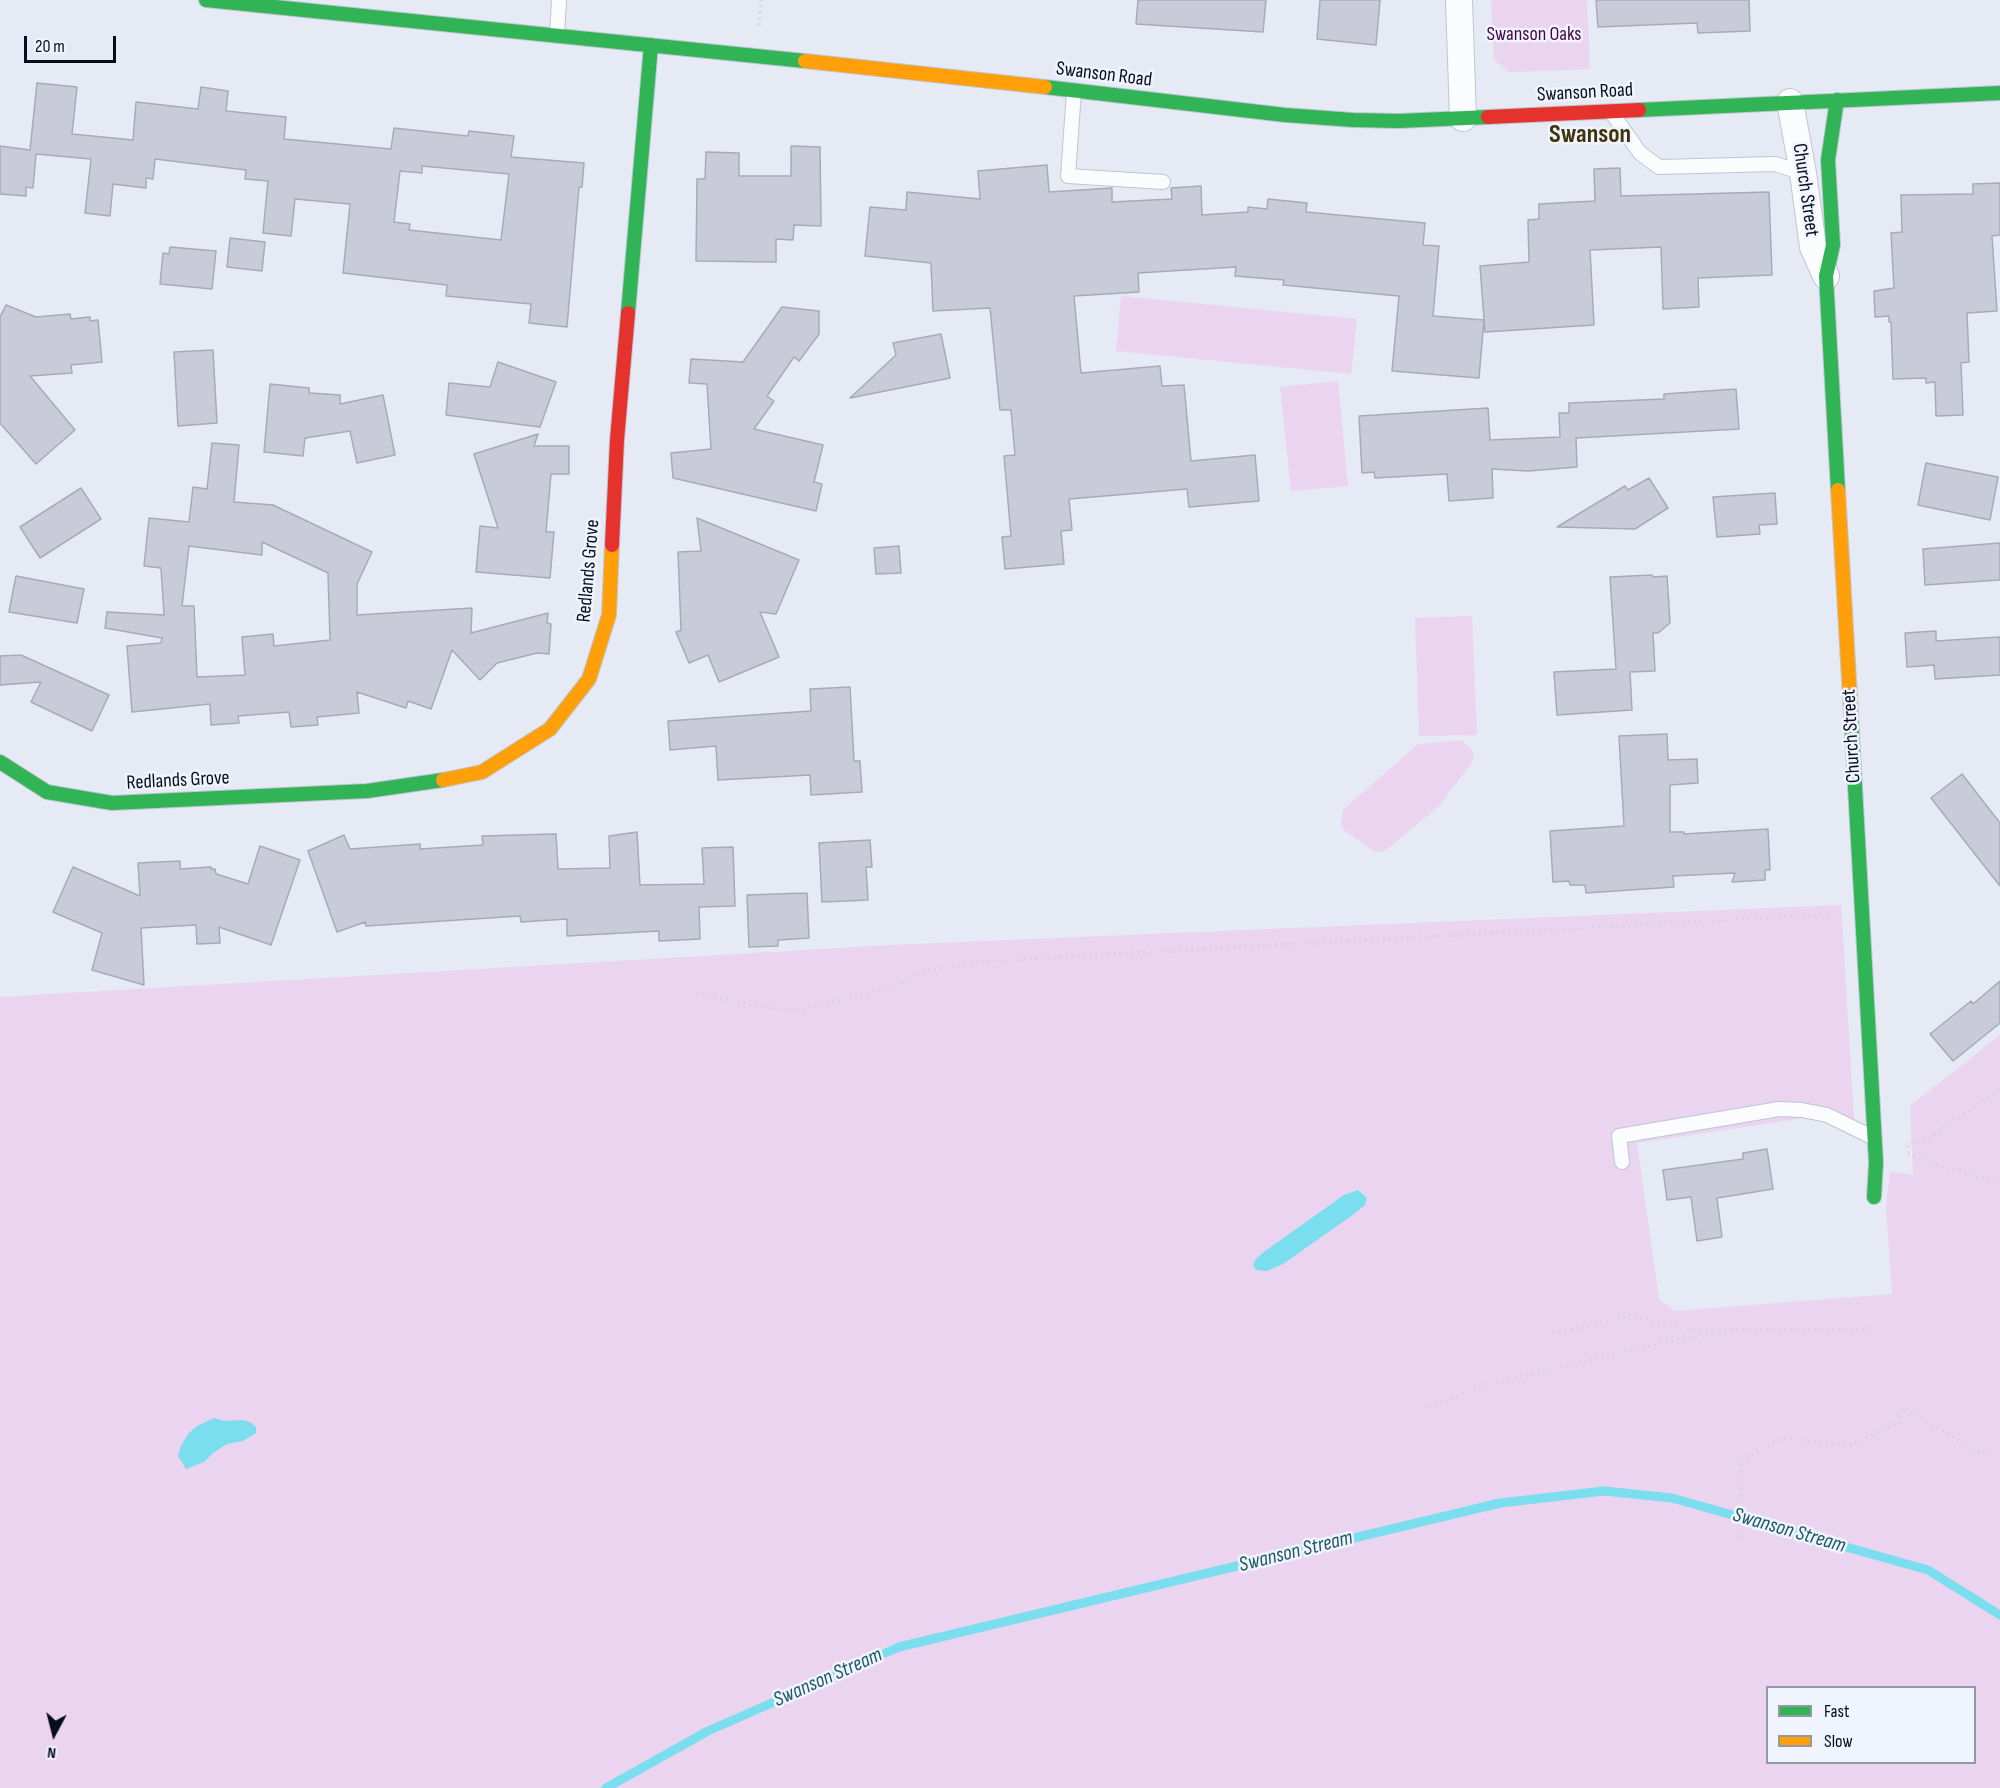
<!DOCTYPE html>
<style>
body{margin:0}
#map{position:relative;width:2000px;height:1788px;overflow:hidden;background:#e5eaf5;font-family:"Sofia Sans Condensed",sans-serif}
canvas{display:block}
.legend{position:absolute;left:1766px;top:1686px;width:210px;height:78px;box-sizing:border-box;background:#f0f4fe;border:2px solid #9398a4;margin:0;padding:8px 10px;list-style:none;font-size:18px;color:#080d1e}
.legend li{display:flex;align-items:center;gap:12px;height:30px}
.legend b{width:30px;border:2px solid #9398a4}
.north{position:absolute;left:24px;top:1704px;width:60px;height:60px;-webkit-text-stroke:4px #f0f4fe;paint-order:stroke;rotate:187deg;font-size:16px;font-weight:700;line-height:24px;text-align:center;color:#080d1e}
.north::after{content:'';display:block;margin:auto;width:21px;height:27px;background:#080d1e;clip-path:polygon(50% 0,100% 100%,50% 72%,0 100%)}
.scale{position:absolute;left:24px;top:36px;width:92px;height:27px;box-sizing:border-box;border:3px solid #080d1e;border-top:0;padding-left:8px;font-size:18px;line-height:21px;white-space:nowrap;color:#080d1e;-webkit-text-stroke:4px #f0f4fe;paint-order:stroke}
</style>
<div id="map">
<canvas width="2000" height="1788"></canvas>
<ul class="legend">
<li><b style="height:8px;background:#30b455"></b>Fast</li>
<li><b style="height:8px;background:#ff9f0a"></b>Slow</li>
</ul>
<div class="north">N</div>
<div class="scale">20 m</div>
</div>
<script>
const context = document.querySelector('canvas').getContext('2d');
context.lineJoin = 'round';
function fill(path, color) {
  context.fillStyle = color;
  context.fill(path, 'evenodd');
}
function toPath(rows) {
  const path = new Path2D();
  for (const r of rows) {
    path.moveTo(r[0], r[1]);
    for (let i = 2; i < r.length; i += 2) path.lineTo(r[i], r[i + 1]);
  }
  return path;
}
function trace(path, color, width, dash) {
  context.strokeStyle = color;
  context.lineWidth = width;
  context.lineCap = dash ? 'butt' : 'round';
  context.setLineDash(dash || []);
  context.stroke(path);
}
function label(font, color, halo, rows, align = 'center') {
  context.font = font + ' "Sofia Sans Condensed",sans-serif';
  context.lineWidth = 5;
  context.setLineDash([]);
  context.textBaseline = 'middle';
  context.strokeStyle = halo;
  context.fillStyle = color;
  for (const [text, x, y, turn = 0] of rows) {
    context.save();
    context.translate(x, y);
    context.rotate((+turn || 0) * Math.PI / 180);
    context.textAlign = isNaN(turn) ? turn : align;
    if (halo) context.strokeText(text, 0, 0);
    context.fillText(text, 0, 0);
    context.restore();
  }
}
fill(toPath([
 [1491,0,1587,0,1590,69,1509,72,1494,60],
 [1121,296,1357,319,1351,374,1116,351],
 [1338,381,1348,486,1291,491,1280,387],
 [1472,616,1477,735,1419,736,1415,618],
 [1462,740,1473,751,1474,760,1439,806,1385,851,1375,852,1345,831,1341,825,1343,810,1418,744],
 [1841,905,1855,1134,1819,1116,1637,1143,1659,1299,1675,1311,1892,1294,1886,1207,1890,1171,1913,1175,1910,1106,2000,1035,2000,1788,0,1788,0,997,891,945],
 [1768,1688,1974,1688,1974,1762,1768,1762]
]), '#ebd4f0');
fill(toPath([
 [1358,1190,1367,1198,1365,1205,1354,1214,1283,1264,1267,1271,1256,1270,1253,1265,1256,1259,1265,1251,1344,1195],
 [214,1418,225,1421,242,1420,250,1422,256,1427,256,1433,243,1441,227,1444,213,1453,204,1462,186,1469,178,1456,181,1446,188,1434,197,1426]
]), '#7adeef');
trace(toPath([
 [606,1788,708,1731,899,1647,1500,1503,1604,1491,1672,1498,1928,1570,2000,1615]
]), '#7adeef', 9);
const building = toPath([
 [1138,0,1266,0,1263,32,1136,24,1138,0],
 [1320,0,1380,0,1376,45,1317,39,1320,0],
 [1596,0,1749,0,1750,31,1698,33,1697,23,1598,27,1596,0],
 [37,83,77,87,72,134,133,140,136,102,198,109,201,87,228,91,226,111,286,117,284,139,391,149,394,128,468,136,469,131,514,136,511,157,584,163,582,187,579,187,567,327,529,323,531,304,446,296,447,285,343,273,350,204,295,199,291,236,263,233,268,181,245,179,246,170,155,159,153,179,146,178,146,188,113,184,110,216,85,213,91,159,36,154,33,188,26,187,26,196,0,194,0,146,30,150,37,83],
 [422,166,509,174,501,240,409,230,410,224,394,222,400,171,422,173,422,166],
 [791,146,820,147,821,226,794,225,793,240,776,239,776,262,696,261,697,179,705,179,706,152,739,153,739,176,791,176,791,146],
 [1047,165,1049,192,1112,188,1112,202,1172,199,1171,188,1201,186,1202,215,1248,212,1248,207,1267,209,1268,199,1307,203,1306,212,1425,223,1423,245,1439,246,1433,316,1484,320,1479,378,1392,371,1399,296,1283,285,1284,280,1235,276,1236,267,1138,273,1139,292,1074,296,1081,373,1160,366,1162,386,1184,385,1191,461,1255,455,1259,501,1189,507,1187,489,1069,499,1072,530,1061,531,1064,564,1005,569,1002,537,1011,536,1004,456,1015,455,1011,410,1000,410,990,308,933,311,931,263,865,256,870,207,906,210,907,192,980,199,978,171,1047,165],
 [1620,168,1621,196,1769,192,1772,275,1698,278,1699,307,1663,309,1661,247,1590,250,1594,325,1485,332,1480,266,1529,262,1528,220,1539,219,1539,204,1595,201,1594,169,1620,168],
 [2000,183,2000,235,1992,236,1997,311,1967,313,1969,362,1961,363,1963,415,1936,416,1935,382,1926,383,1926,378,1893,379,1891,322,1889,322,1889,316,1875,317,1874,291,1894,288,1891,233,1902,232,1901,195,1973,194,1973,184,2000,183],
 [230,238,265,242,262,271,227,267,230,238],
 [170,247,216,251,212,289,160,284,163,253,169,254,170,247],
 [6,305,36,317,70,314,71,319,90,317,90,321,98,320,102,362,71,365,72,373,30,376,75,430,36,464,0,423,0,317,6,305],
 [782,307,819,311,819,334,799,361,794,357,767,396,774,401,754,429,823,445,814,482,822,484,816,511,673,478,671,453,711,449,707,384,689,383,691,359,743,362,782,307],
 [941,334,950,378,850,398,896,355,893,343,941,334],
 [213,350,217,423,178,426,174,352,213,350],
 [498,362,556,382,540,427,446,415,449,383,490,387,498,362],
 [270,384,309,388,309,393,340,395,340,404,383,395,395,455,357,463,350,431,305,438,303,456,264,452,270,384],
 [1736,389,1739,429,1576,438,1577,467,1528,471,1492,469,1493,498,1449,501,1447,474,1375,478,1374,472,1362,473,1359,416,1488,408,1490,440,1560,437,1559,413,1569,413,1569,403,1664,399,1664,394,1736,389],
 [538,434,534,446,569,446,569,474,551,474,546,532,554,532,550,578,476,572,480,526,498,528,474,454,538,434],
 [212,443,239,445,234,502,273,505,372,552,357,584,357,615,472,608,471,633,548,613,547,623,551,624,549,654,537,653,497,663,480,680,452,650,431,709,408,701,406,708,357,692,359,713,317,717,318,725,291,727,289,712,238,716,239,723,211,725,210,704,132,712,127,646,161,643,162,638,105,628,107,612,164,615,161,568,144,566,149,518,189,522,193,487,207,489,212,443],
 [262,542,328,573,330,640,274,646,273,634,242,637,245,675,197,677,194,606,182,606,189,546,262,555,262,542],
 [1926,463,1998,477,1990,520,1918,505,1926,463],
 [1649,478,1668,508,1635,529,1557,527,1625,486,1628,490,1649,478],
 [81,488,101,519,40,558,20,527,81,488],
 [1775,493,1777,524,1759,525,1760,534,1717,537,1713,497,1775,493],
 [697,518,799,560,776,614,760,612,779,657,719,682,708,655,689,663,676,632,681,630,678,552,701,551,697,518],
 [2000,543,2000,580,1925,585,1923,549,2000,543],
 [899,546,901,573,876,574,874,548,899,546],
 [1652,575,1653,577,1667,576,1670,623,1658,633,1653,633,1655,671,1630,672,1632,710,1557,715,1554,672,1616,669,1610,577,1652,575],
 [16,576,84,589,77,623,9,612,16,576],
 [1936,631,1936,641,2000,637,2000,675,1935,679,1934,665,1907,667,1905,633,1936,631],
 [21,655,109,695,92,731,31,702,41,682,0,685,0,656,21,655],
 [850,687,854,761,860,761,862,792,811,795,810,775,718,780,716,746,670,750,668,721,811,711,810,689,850,687],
 [1667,734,1668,760,1697,759,1698,783,1670,785,1670,832,1684,832,1684,834,1768,829,1770,870,1765,870,1765,880,1732,882,1735,873,1673,876,1674,887,1586,893,1585,885,1570,885,1569,881,1553,882,1550,831,1624,826,1619,736,1667,734],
 [1962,774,2000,823,2000,886,1931,798,1962,774],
 [637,832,640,885,704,884,702,848,733,847,735,906,699,907,700,939,659,941,659,931,567,936,567,919,521,922,520,916,366,926,365,922,337,932,308,851,344,835,350,849,420,844,420,849,483,845,482,836,556,834,558,869,610,868,609,836,637,832],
 [870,840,872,867,866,867,868,900,822,902,819,843,870,840],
 [260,846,300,860,271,945,219,927,220,943,197,944,196,925,141,928,144,985,92,970,102,933,53,912,73,867,140,896,138,863,180,861,180,869,211,867,211,869,215,869,216,874,248,884,260,846],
 [807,893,809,938,778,940,778,946,749,947,747,895,807,893],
 [2000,981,2000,1023,1953,1061,1930,1034,1971,1001,1973,1004,2000,981],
 [1767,1149,1773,1189,1717,1198,1722,1237,1697,1241,1691,1197,1667,1200,1663,1170,1743,1159,1743,1153,1767,1149]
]);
fill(building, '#c9cbd9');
trace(building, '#a8aab7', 1.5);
const lane = toPath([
 [557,35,559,0],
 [1074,91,1068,176,1163,182],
 [1611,112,1640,153,1659,167,1775,164,1803,173],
 [1622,1162,1619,1136,1779,1109,1802,1110,1827,1115,1874,1138]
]);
const street = toPath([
 [1459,0,1463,118],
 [1790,102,1803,173,1813,247,1826,276]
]);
const fast = toPath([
 [206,0,805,61],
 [1045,87,1285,115,1353,120,1399,121,1488,117],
 [1837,100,1828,160,1833,245,1826,276,1838,490],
 [1639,110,2000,93],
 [628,313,651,45],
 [1851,715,1876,1163,1874,1197],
 [0,762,47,792,112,803,367,791,443,780]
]);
const slow = toPath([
 [805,61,1045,87],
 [1838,490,1851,715],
 [443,780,482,772,550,729,589,679,609,615,612,545]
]);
const jam = toPath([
 [1488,117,1639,110],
 [612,545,617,440,628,313]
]);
trace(lane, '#bfc5d3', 16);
trace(street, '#bfc5d3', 28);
trace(fast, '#bfc5d3', 16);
trace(slow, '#bfc5d3', 16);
trace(jam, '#bfc5d3', 16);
trace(toPath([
 [759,25,761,0],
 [697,992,759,1007,802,1010,886,989,922,972,973,962,1831,914],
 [1907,1147,1908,1145,1932,1136,2000,1090],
 [1908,1154,1951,1170,2000,1182],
 [1553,1332,1594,1326,1629,1315,1671,1326,1712,1332],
 [1429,1407,1485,1385,1667,1341,1736,1330,1876,1329],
 [1741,1538,1741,1460,1782,1439,1850,1445,1900,1422,1904,1408,1983,1455,2000,1457]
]), '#d3d5d9', 4, [1.5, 4.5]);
trace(lane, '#fbfcfe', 14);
trace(street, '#fbfcfe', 26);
trace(fast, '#30b455', 14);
trace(slow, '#ff9f0a', 14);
trace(jam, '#e5322d', 14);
label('20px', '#470647', '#f0f4fe', [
 ["Swanson Oaks",1534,35]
]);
label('20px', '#080d1e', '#f0f4fe', [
 ["Swanson Road",1104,75,7],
 ["Swanson Road",1585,93,-3],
 ["Church Street",1805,190,82],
 ["Redlands Grove",589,571,-85],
 ["Church Street",1852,736,-93],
 ["Redlands Grove",178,781,-3]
]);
label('italic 21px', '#1e5861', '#f0f4fe', [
 ["Swanson Stream",1789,1531,16],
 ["Swanson Stream",1296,1552,-14],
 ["Swanson Stream",828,1678,-24]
]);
label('bold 26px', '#413309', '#f0f4fe', [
 ["Swanson",1590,135]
]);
</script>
